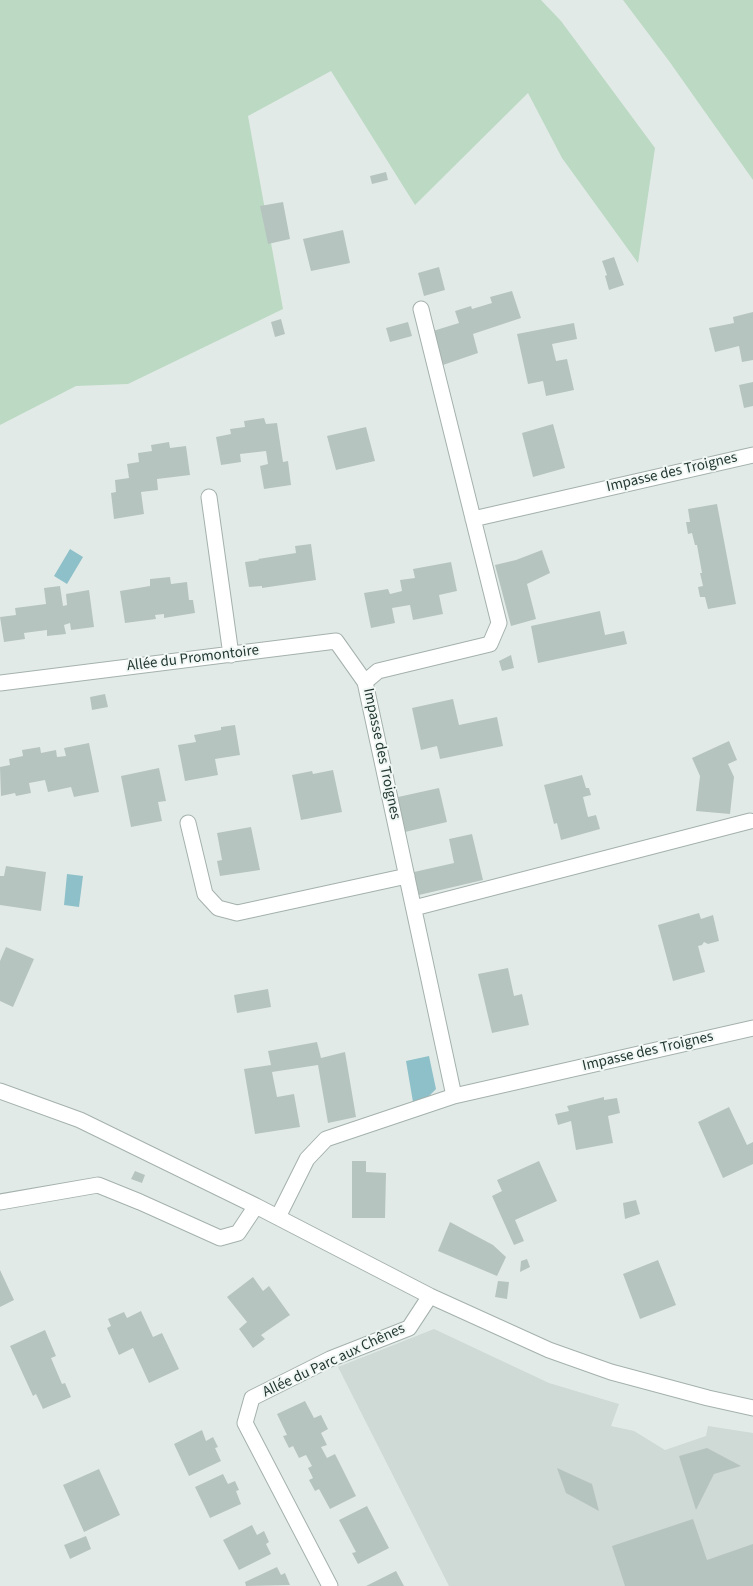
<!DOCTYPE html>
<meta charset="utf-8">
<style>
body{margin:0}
canvas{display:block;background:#e1eae6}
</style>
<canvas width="753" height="1586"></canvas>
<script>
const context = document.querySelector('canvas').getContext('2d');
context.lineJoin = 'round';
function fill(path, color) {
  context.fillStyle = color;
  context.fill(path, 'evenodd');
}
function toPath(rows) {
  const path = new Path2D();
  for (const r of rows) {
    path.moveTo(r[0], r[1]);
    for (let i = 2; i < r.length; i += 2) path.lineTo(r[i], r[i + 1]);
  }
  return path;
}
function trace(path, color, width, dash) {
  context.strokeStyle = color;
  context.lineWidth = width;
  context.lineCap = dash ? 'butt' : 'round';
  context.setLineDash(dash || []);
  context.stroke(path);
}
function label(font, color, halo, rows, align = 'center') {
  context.font = font + ' "Source Sans 3",sans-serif';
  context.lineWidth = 4;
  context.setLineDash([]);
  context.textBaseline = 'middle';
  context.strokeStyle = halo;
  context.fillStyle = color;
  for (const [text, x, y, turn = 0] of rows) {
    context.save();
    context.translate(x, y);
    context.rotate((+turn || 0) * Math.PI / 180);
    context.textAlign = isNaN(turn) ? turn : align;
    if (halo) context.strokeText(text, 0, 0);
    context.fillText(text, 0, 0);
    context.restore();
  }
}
fill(toPath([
 [434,1329,549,1383,619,1404,611,1426,634,1431,665,1450,706,1436,708,1426,753,1433,753,1586,449,1586,338,1367]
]), '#cfd9d5');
fill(toPath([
 [0,0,541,0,561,21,655,148,638,263,562,158,528,93,415,205,331,71,248,116,283,309,128,384,76,386,0,425],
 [623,0,753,0,753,180,669,61]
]), '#bcd9c4');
fill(toPath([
 [70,549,83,557,67,584,54,576],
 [67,874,83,876,79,907,64,905],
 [429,1056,436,1089,425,1100,413,1102,406,1061]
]), '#8ec0c9');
fill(toPath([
 [386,172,388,180,372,184,370,176],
 [283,202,290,239,268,244,260,206],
 [343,230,350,263,311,271,303,239],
 [614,257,624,285,609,290,605,276,607,275,602,261],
 [439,267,445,290,424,296,418,273],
 [512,291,521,318,473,334,478,353,443,365,433,331,459,323,455,311,471,306,472,309,492,303,490,297],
 [753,312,753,360,742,362,739,346,715,352,709,328,734,323,733,317],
 [281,319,285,334,275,337,271,322],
 [408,322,412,336,390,342,386,328],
 [574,323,577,339,552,344,556,361,567,359,574,390,546,396,543,381,528,384,517,334],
 [753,382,753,406,744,408,739,385],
 [264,418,266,424,277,423,283,462,288,461,291,485,264,489,260,466,268,464,266,451,240,454,241,462,221,465,216,437,231,434,230,429,245,427,244,421],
 [553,424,565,468,533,477,522,433],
 [366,427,375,461,336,470,327,436],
 [169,442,170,448,186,446,190,475,157,479,158,490,141,492,144,514,114,519,111,493,116,492,115,480,129,478,127,464,139,462,138,453,152,451,151,445],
 [717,504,736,604,708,609,705,597,700,597,698,587,703,586,700,573,702,573,697,545,695,545,692,533,688,534,686,522,690,522,688,509],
 [311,544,316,580,262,588,262,586,249,587,245,562,259,560,258,559,296,553,295,546],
 [542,550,550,573,527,584,536,619,511,626,495,565,516,560],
 [451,562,457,591,439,595,443,614,413,620,410,605,392,608,395,623,371,628,364,593,388,589,390,594,402,591,400,580,415,578,413,569],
 [170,577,171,584,187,582,189,600,193,600,195,613,164,618,164,614,155,615,156,619,125,623,120,591,150,586,150,579],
 [60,586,63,606,67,605,66,594,89,590,94,627,71,630,70,623,64,625,66,634,47,636,47,630,24,633,25,639,4,642,0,617,16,615,15,608,46,604,44,588],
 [600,611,605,635,624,631,627,644,538,663,531,626],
 [511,655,514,668,502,671,499,661],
 [105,694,108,707,92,710,90,697],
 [453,699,459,725,497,717,503,746,440,759,437,746,421,750,412,708],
 [235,725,240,755,215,759,218,775,185,781,178,745,196,742,194,735,221,730,221,727],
 [729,741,737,760,728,764,734,777,730,814,696,811,700,776,692,758],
 [89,743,99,792,74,797,71,787,48,792,45,780,29,783,31,793,16,796,15,793,1,796,0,767,10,765,9,759,23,756,22,750,40,747,41,753,56,750,57,757,66,756,64,748],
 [159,768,166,801,158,802,162,821,131,827,121,776],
 [333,770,342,812,301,820,292,775,312,771,313,774],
 [582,775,586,788,589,788,591,795,583,797,588,817,596,815,600,829,561,840,557,823,554,824,544,785],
 [439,788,447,822,405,832,398,797],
 [251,827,260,870,220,876,217,861,222,860,217,833],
 [472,834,483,880,419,895,414,872,454,863,449,839],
 [6,866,46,872,41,911,0,905,0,876,4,876],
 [699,913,701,919,713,915,719,941,708,944,704,942,702,945,698,946,705,972,673,981,658,925],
 [6,947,34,959,13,1007,0,1001,0,961],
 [508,968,514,996,522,994,529,1025,492,1033,478,974],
 [268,989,271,1007,237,1013,234,995],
 [317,1042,321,1058,345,1052,356,1117,328,1123,318,1065,272,1072,277,1097,294,1094,300,1127,255,1134,244,1069,271,1065,268,1051],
 [604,1097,604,1100,617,1098,620,1113,608,1116,613,1143,576,1150,571,1121,558,1125,555,1114,569,1111,567,1106],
 [729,1107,747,1145,753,1142,753,1164,723,1178,698,1122],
 [352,1161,366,1161,366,1172,386,1173,385,1218,352,1218],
 [539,1161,557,1201,515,1220,524,1241,514,1245,492,1196,502,1191,497,1180],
 [135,1171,145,1175,142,1183,131,1179],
 [636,1200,640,1214,625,1219,623,1203],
 [450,1222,493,1245,506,1257,497,1276,438,1251],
 [527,1259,530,1267,520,1272,521,1261],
 [658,1260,676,1305,640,1319,623,1274],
 [0,1270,14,1300,0,1307],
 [253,1277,263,1291,269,1286,290,1315,261,1335,265,1339,253,1348,239,1329,247,1322,227,1297],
 [498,1281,509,1282,507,1299,495,1297],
 [141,1311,153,1337,162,1333,179,1369,149,1383,133,1348,119,1355,107,1328,111,1326,108,1319,124,1312,127,1318],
 [45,1330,56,1356,51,1358,62,1384,65,1383,71,1397,43,1409,36,1394,33,1396,10,1346],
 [305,1401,314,1418,321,1415,328,1429,321,1433,327,1445,321,1447,327,1458,335,1454,356,1496,330,1509,319,1489,315,1491,309,1480,313,1478,308,1468,312,1466,306,1455,299,1458,293,1446,289,1448,283,1436,287,1435,277,1414],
 [202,1430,206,1441,213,1437,218,1447,215,1448,221,1461,189,1476,174,1444],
 [707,1448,741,1466,714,1474,696,1510,679,1456],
 [557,1468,592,1484,599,1511,566,1493],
 [99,1469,120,1515,84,1532,63,1485],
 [223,1474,228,1484,235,1481,239,1490,236,1491,241,1504,210,1518,195,1487],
 [367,1506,389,1548,358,1564,352,1553,356,1552,339,1520],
 [693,1519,707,1560,753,1544,753,1586,625,1586,612,1546],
 [252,1525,257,1535,264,1531,269,1542,266,1544,271,1554,239,1570,223,1540],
 [86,1536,91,1549,70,1559,64,1545],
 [277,1567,281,1575,285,1573,290,1585,246,1586,245,1582],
 [396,1571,404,1586,366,1586]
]), '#b6c4bf');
const minor = toPath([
 [421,309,499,623,490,644,378,671,365,682,454,1096],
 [209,497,231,655],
 [473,519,753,455],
 [0,683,336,641,365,682],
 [188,823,205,894,218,908,237,913,407,876],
 [414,908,750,821],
 [0,1091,80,1120,256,1206,430,1296,549,1350,611,1372,708,1398,753,1408],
 [0,1202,98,1185,140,1202,220,1238,238,1233,256,1206],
 [278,1217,307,1159,326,1139,454,1096,753,1028],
 [330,1586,245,1423,252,1398,330,1359,409,1328,430,1296]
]);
trace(minor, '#a4b1ad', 17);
trace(minor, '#fff', 15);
label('15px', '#233833', '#f1f7f4', [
 ["Impasse des Troignes",672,473,-13],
 ["Allée du Promontoire",193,659,-7],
 ["Impasse des Troignes",381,754,78],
 ["Impasse des Troignes",648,1052,-13],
 ["Allée du Parc aux Chênes",334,1361,-25]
]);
</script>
